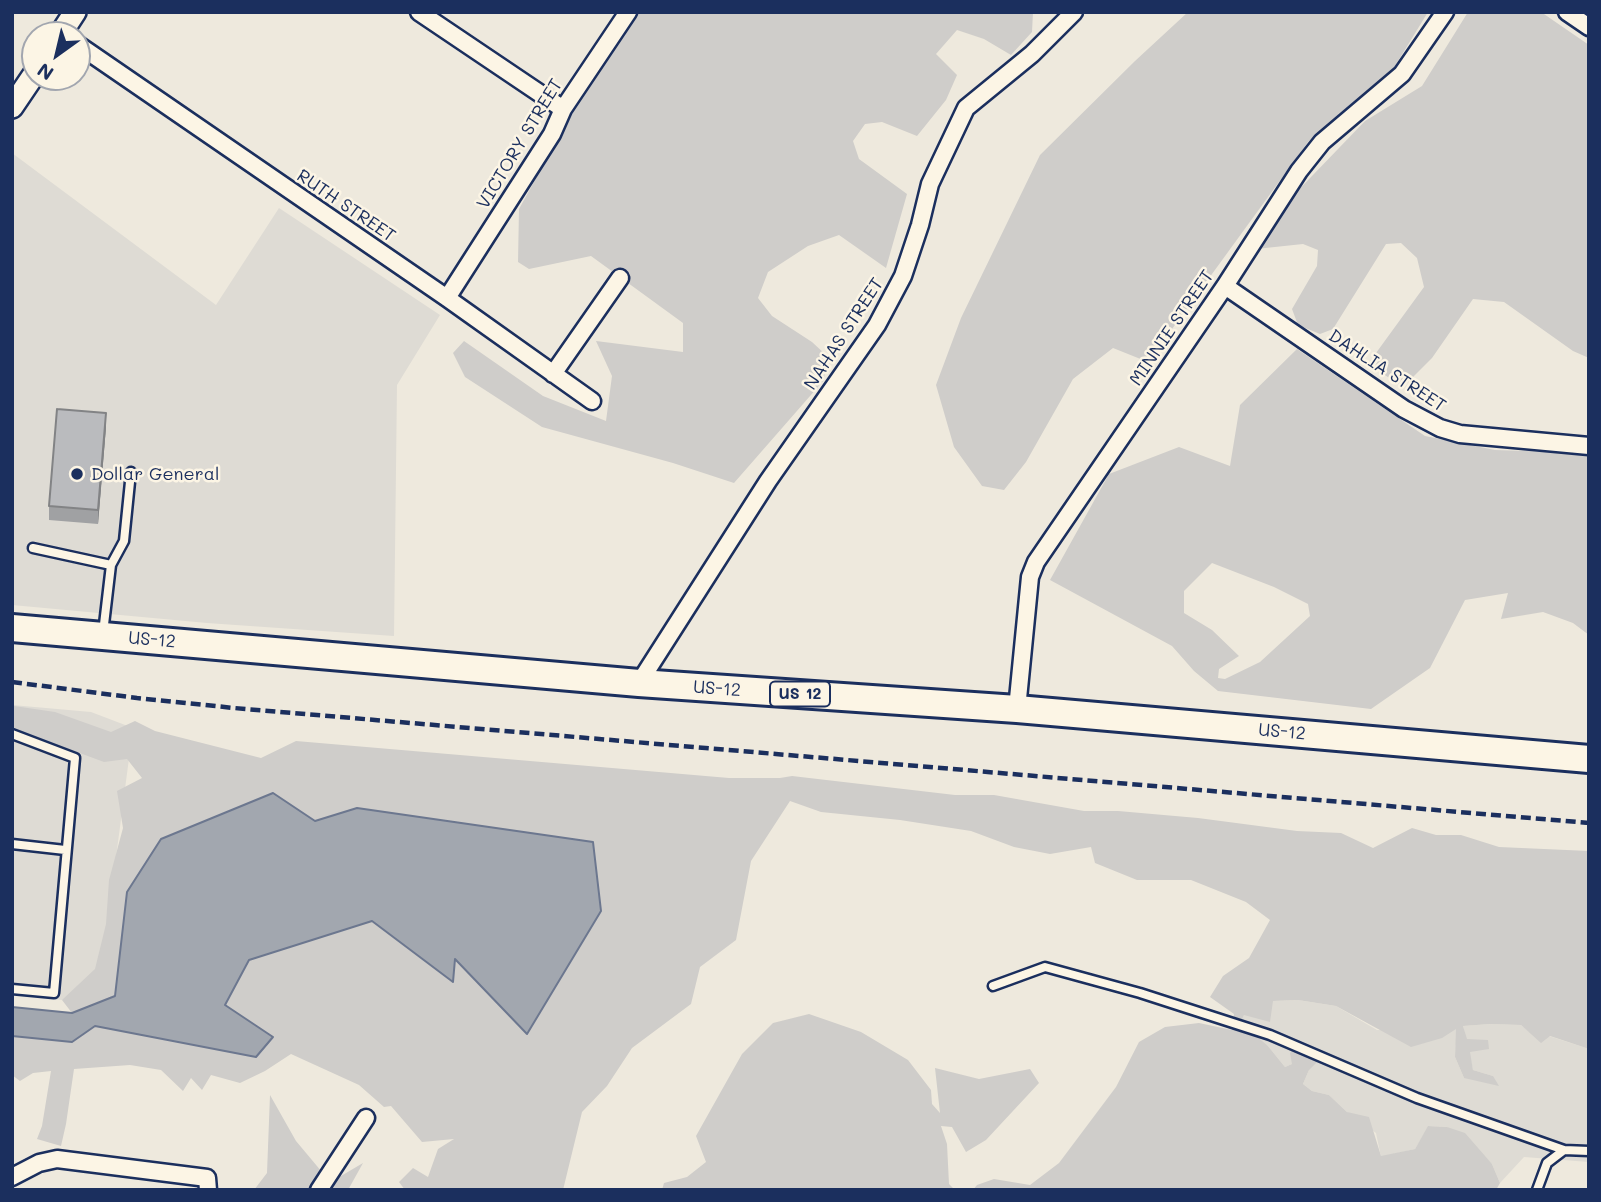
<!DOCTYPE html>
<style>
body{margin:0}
#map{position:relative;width:1601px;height:1202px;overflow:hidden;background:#eee9dd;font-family:Mali,sans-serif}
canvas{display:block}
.frame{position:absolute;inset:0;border:14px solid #1b2f5e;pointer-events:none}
.north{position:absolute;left:21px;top:21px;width:70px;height:70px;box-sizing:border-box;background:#fcf5e5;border:2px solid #a2a6af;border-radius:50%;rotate:214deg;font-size:19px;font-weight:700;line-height:28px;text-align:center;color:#1b2f5e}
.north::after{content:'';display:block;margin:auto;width:24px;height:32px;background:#1b2f5e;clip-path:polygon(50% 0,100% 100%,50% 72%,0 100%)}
</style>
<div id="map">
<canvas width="1601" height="1202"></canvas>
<div class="frame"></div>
<div class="north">N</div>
</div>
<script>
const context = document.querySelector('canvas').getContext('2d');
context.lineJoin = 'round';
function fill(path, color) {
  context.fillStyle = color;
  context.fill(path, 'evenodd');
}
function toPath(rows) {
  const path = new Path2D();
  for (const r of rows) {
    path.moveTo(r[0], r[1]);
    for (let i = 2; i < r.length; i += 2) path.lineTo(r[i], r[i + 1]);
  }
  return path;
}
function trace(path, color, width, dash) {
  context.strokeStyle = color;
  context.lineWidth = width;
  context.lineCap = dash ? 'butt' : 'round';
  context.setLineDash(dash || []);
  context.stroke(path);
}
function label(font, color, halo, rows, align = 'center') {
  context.font = font + ' Mali,sans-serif';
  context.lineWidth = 5;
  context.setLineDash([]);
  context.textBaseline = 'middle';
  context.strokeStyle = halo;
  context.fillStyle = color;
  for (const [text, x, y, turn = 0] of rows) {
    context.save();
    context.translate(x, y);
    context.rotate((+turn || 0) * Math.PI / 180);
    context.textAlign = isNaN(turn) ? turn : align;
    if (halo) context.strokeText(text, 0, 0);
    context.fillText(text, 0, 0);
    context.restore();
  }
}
fill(toPath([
 [12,153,216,305,279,208,440,315,397,385,394,636,207,623,12,605],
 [12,705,91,712,133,728,98,994,62,1000,12,994],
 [1298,1000,1336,1006,1377,1030,1457,1029,1455,1057,1464,1078,1493,1076,1473,1070,1463,1026,1490,1024,1521,1025,1531,1033,1549,1036,1589,1049,1589,1162,1524,1157,1500,1183,1492,1164,1447,1127,1429,1126,1415,1149,1381,1157,1376,1133,1347,1112,1329,1095,1312,1091,1303,1084,1309,1070,1292,1064,1285,1067,1268,1046,1237,1031,1244,1015,1273,1001]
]), '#dedbd4');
fill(toPath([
 [638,12,1033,12,1032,32,1011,55,984,39,957,30,936,54,957,75,946,100,917,136,882,122,865,124,853,141,859,159,907,194,886,268,839,235,808,246,768,272,758,298,772,316,812,342,826,355,824,380,734,483,673,463,542,427,465,377,453,353,464,341,543,396,606,421,612,376,596,341,683,352,683,323,591,256,529,269,518,262,519,209,580,99],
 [1188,12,1428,12,1387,79,1344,110,1308,142,1148,362,1113,348,1073,379,1026,462,1004,490,982,486,954,447,936,385,961,318,1040,155,1135,61],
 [1468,12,1541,12,1589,45,1589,358,1573,351,1504,302,1473,299,1432,358,1403,387,1368,364,1424,287,1417,258,1401,243,1386,244,1333,329,1320,334,1298,325,1292,309,1317,266,1318,250,1303,244,1256,249,1285,204,1365,121,1422,86],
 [1297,349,1425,436,1495,450,1589,453,1589,635,1573,623,1543,612,1501,619,1508,593,1465,600,1430,668,1371,709,1218,691,1194,671,1172,646,1050,580,1109,474,1179,447,1230,466,1240,405],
 [1212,563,1274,587,1308,604,1310,616,1260,662,1225,679,1218,678,1219,669,1239,656,1212,630,1184,613,1184,591],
 [14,706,55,712,111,732,135,721,155,731,261,758,296,741,729,778,780,778,792,776,955,795,994,795,1084,811,1118,811,1198,818,1297,831,1341,833,1373,848,1412,828,1436,835,1461,835,1499,847,1589,851,1589,1049,1550,1036,1541,1043,1521,1025,1490,1024,1463,1026,1467,1039,1488,1040,1489,1049,1470,1052,1473,1070,1493,1076,1499,1086,1464,1078,1455,1057,1456,1029,1442,1038,1411,1047,1336,1006,1298,1000,1273,1001,1270,1022,1244,1015,1237,1031,1256,1036,1268,1046,1285,1067,1292,1064,1290,1053,1298,1043,1318,1061,1309,1070,1303,1084,1312,1091,1329,1095,1347,1112,1369,1117,1381,1156,1415,1149,1428,1126,1447,1127,1465,1133,1492,1164,1500,1183,1496,1190,973,1190,977,1185,994,1179,1030,1185,1059,1163,1116,1087,1139,1042,1165,1027,1199,1023,1232,1030,1234,1014,1210,997,1223,976,1249,958,1270,920,1246,902,1191,880,1137,880,1095,863,1091,847,1050,854,1014,847,971,831,900,820,821,812,790,801,751,861,736,940,700,967,691,1004,632,1048,607,1086,582,1112,563,1190,405,1190,399,1182,413,1168,428,1177,438,1149,454,1139,422,1142,391,1106,384,1107,359,1085,291,1054,265,1071,240,1083,211,1075,202,1090,191,1078,183,1091,161,1070,130,1065,74,1069,66,1124,61,1146,37,1139,42,1126,51,1071,33,1073,20,1081,12,1075,12,1036,72,1042,95,1026,256,1057,273,1037,225,1005,249,960,372,921,452,981,454,958,357,808,315,821,127,892,115,996,72,1013,62,1000,95,969,106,924,109,880,123,828,117,791,142,778,127,759,104,762,69,749,45,748,12,734,12,708],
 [809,1014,861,1032,908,1060,931,1090,932,1104,940,1113,935,1068,979,1079,1030,1069,1039,1083,986,1140,966,1152,952,1127,941,1126,947,1144,949,1184,955,1190,662,1190,664,1183,687,1177,706,1162,696,1136,742,1054,773,1023],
 [270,1095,296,1141,327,1178,341,1176,363,1163,348,1190,254,1190,267,1173]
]), '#cfcdca');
const water = toPath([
 [273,793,315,821,357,808,593,842,601,911,527,1034,455,959,453,982,372,921,249,960,225,1005,273,1037,256,1057,95,1026,72,1042,12,1036,12,1007,72,1013,115,996,127,892,161,839,273,793]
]);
fill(water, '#a2a7af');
trace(water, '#6c778f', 2);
const service = toPath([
 [33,548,111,565],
 [103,633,111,565,124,541,131,472],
 [12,734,75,758,54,993,12,989],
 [12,844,65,850],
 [993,986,1045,967,1140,993,1270,1035,1417,1098,1564,1150],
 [1537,1190,1547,1163,1564,1150,1589,1151]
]);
const minor = toPath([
 [419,12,563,109],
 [1567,12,1589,27],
 [77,44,447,298,592,401],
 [1225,286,1404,409,1440,428,1460,434,1589,446],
 [447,298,552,134,563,109,628,12],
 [553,374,620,278],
 [639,683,768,481,877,325,903,276,920,225,930,184,966,108,1032,54,1074,12],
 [1017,709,1030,577,1036,562,1225,286,1299,171,1322,142,1402,74,1445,12],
 [12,1177,39,1163,57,1159,207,1178,208,1190],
 [319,1190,366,1118]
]);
const tertiary = toPath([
 [60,35,75,12],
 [12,107,35,73]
]);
const primary = toPath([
 [12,628,639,683,1017,709,1589,759]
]);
trace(service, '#1b2f5e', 13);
trace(minor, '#1b2f5e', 21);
trace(tertiary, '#1b2f5e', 26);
trace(primary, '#1b2f5e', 32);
trace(service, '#fcf5e5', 8);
trace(minor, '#fcf5e5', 16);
trace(tertiary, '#fcf5e5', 21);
trace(primary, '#fcf5e5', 26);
trace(toPath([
 [12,682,137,698,234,708,1589,823]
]), '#1b2f5e', 4.5, [10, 5]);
fill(toPath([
 [106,427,98,524,49,520,49,506]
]), '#a0a1a3');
fill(toPath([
 [106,413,106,427,98,524,98,510]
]), '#828385');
const building = toPath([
 [57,409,106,413,98,510,49,506,57,409]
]);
fill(building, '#babbbe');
trace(building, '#828385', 2);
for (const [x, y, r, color] of [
 [77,474,7,"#1b2f5e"]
]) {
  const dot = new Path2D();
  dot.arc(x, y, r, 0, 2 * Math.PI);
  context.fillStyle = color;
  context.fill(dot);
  trace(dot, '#fcf5e5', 2.5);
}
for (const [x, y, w] of [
 [800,694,60]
]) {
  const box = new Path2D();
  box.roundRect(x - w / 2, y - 12.5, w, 25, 5);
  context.fillStyle = '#fcf5e5';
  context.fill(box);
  trace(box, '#1b2f5e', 2);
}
label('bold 16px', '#1b2f5e', null, [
 ["US 12",800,694]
]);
label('18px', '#1b2f5e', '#fcf5e5', [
 ["VICTORY STREET",520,144,-59],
 ["RUTH STREET",346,206,34],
 ["MINNIE STREET",1172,328,-56],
 ["NAHAS STREET",844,334,-57],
 ["DAHLIA STREET",1387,371,33],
 ["US-12",152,640,5],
 ["US-12",717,689,4],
 ["US-12",1282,732,5]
]);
label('18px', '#1b2f5e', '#fcf5e5', [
 ["Dollar General",91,474]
], 'left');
</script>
